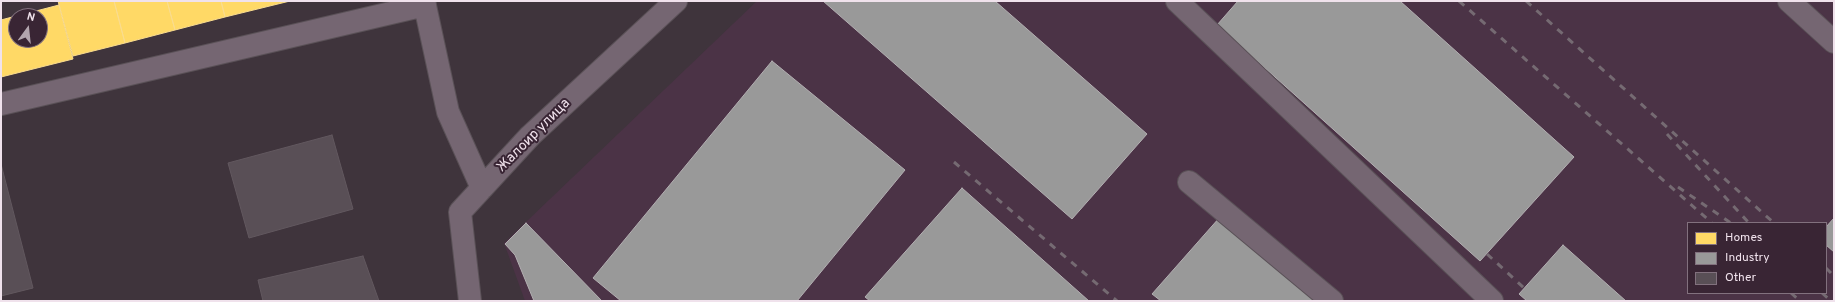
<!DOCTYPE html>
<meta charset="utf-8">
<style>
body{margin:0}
#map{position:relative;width:1835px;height:302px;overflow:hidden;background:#3f343c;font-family:Overpass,sans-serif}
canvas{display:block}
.frame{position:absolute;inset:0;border:2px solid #f0e2ec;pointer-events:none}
.legend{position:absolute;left:1687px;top:222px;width:140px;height:72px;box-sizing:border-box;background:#392534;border:1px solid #82717e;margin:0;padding:5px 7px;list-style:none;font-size:12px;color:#f0e2ec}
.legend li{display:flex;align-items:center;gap:8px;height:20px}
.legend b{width:20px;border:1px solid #82717e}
.north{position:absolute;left:8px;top:8px;width:40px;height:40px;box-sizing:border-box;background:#392534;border:1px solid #82717e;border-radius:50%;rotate:15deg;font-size:11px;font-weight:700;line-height:16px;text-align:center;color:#f0e2ec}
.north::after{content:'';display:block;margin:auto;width:14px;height:18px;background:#b2a5ae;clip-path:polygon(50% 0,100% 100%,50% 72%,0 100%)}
</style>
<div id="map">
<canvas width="1835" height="302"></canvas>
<div class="frame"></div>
<ul class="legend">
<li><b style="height:11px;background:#ffd966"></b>Homes</li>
<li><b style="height:11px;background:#999"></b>Industry</li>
<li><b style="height:11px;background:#594f56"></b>Other</li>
</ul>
<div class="north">N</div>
</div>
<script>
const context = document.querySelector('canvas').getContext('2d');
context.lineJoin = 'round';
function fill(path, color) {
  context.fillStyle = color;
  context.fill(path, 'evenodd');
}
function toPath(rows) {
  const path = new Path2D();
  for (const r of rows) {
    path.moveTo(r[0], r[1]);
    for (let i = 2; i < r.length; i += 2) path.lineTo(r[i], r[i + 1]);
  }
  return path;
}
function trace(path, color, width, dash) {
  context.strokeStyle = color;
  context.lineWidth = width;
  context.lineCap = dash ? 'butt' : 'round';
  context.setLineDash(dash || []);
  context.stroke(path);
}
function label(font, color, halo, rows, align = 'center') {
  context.font = font + ' Overpass,sans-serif';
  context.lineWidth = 4;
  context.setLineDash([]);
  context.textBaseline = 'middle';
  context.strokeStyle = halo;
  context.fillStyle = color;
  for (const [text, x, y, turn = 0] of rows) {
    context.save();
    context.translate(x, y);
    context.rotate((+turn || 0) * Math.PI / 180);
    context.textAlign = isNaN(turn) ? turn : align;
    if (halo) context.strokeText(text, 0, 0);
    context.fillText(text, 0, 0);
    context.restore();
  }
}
fill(toPath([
 [757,1,1834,1,1834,301,525,301,504,243],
 [1688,223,1826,223,1826,293,1688,293]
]), '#4b3346');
const homes = toPath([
 [58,1,114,1,125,43,73,56,58,1],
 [114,1,167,1,175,30,125,43,114,1],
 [167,1,221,1,225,17,175,30,167,1],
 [221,1,290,1,225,17,221,1],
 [59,5,73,59,1,77,1,20,16,16,16,40,40,40,40,16,17,16,59,5]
]);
fill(homes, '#ffd966');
trace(homes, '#fadc8e', 1);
const industry = toPath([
 [823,1,995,1,1147,134,1072,219,823,1],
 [1238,1,1400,1,1574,157,1480,261,1217,25,1238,1],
 [772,61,905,170,797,301,621,301,593,278,772,61],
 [962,188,1089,301,870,301,865,297,962,188],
 [1220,217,1316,301,1161,301,1152,294,1220,217],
 [1834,218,1834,252,1826,245,1826,227,1834,218],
 [526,223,602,301,534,301,515,255,505,244,526,223],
 [1563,245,1626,301,1527,301,1519,294,1563,245]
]);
fill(industry, '#999');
trace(industry, '#b3afb2', 1);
const building = toPath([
 [332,135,353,209,249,238,228,163,332,135],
 [1,164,33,288,1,296,1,164],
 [363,256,379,301,263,301,258,280,363,256]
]);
fill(building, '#594f56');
trace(building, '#62585f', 1);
const minor = toPath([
 [424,1,448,112,482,188],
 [1177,1,1492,301],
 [1789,1,1834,42],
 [1,104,425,5],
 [1189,182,1332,301],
 [470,301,460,212,530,136,676,1]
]);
trace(minor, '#5a5157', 24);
trace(minor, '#756672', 22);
trace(toPath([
 [1459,1,1712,223],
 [1526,1,1774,223],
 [1667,134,1749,223],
 [954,162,1117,301],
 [1678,187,1731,223],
 [1487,254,1524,288],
 [1826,268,1834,276],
 [1791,293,1800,301],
 [1822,293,1831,301]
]), '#756a72', 3, [7, 7]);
label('14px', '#f0e2ec', '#392534', [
 ["Жалоир улица",534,136,-45]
]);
</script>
